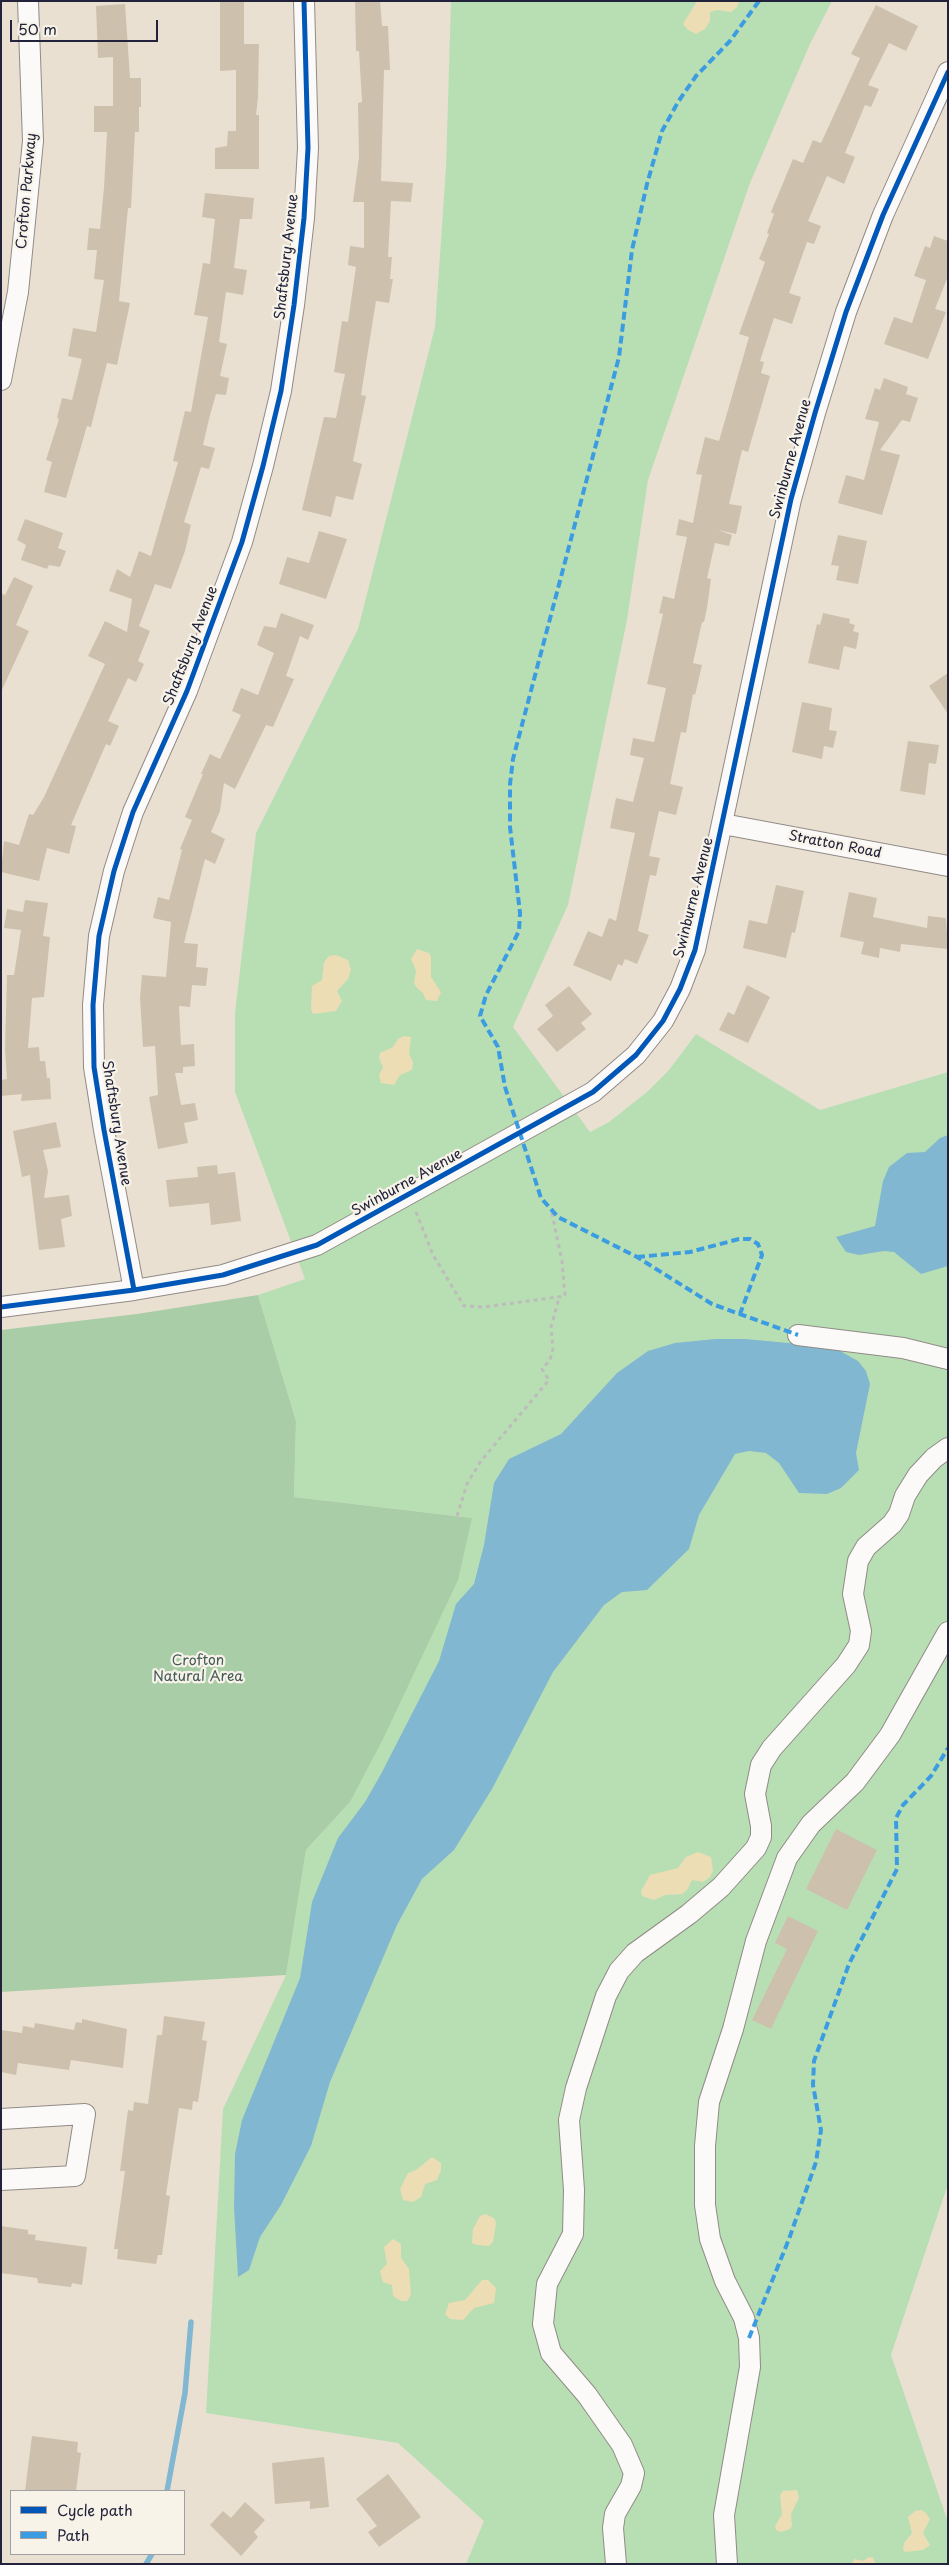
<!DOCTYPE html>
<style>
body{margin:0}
#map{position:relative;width:949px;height:2565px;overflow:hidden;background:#eae0d2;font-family:"Playpen Sans",sans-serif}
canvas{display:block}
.frame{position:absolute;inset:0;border:2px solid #22223b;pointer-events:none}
.legend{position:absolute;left:10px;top:2490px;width:175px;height:65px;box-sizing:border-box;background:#f7f3e8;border:1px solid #a29fa3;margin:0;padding:6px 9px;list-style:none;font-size:15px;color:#22223b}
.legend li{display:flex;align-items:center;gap:10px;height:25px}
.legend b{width:25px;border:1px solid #a29fa3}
.scale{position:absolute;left:10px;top:20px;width:148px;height:22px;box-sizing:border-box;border:2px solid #22223b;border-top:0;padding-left:6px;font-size:15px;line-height:18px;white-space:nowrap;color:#22223b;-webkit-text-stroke:4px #f7f3e8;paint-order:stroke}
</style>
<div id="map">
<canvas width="949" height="2565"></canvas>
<div class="frame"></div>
<ul class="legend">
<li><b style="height:6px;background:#0057b8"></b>Cycle path</li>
<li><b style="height:6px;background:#3c9ce2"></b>Path</li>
</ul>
<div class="scale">50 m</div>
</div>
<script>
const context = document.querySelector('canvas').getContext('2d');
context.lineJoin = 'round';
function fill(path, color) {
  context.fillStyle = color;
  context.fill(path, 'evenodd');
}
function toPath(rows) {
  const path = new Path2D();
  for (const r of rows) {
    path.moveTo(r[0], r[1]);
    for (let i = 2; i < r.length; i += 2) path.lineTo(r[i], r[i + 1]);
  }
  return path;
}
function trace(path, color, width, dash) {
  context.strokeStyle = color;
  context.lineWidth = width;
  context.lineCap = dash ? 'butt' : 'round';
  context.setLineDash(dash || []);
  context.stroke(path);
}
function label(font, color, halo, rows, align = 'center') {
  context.font = font + ' "Playpen Sans",sans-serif';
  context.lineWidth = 4.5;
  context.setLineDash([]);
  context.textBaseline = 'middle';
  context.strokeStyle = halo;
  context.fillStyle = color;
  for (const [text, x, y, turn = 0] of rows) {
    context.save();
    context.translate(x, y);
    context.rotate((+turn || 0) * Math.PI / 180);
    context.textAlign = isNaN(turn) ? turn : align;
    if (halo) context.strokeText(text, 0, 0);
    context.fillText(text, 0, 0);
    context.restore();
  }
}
fill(toPath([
 [451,1,832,1,810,44,750,183,648,480,627,620,568,905,513,1027,590,1132,609,1122,647,1092,669,1070,696,1034,820,1110,948,1072,948,2184,891,2355,948,2522,948,2564,466,2564,484,2521,398,2443,206,2413,223,2109,286,1975,306,1850,350,1802,472,1518,294,1497,296,1421,258,1295,305,1279,235,1092,235,1013,256,833,358,629,435,327,446,167]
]), '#b8dfb4');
fill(toPath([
 [258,1295,296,1421,294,1497,472,1518,458,1580,384,1737,350,1802,306,1850,286,1975,1,1992,1,1330,137,1314]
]), '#a9cda7');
fill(toPath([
 [697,1,739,1,737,7,731,12,717,10,710,12,710,21,705,29,696,34,688,30,683,24],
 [417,949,429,953,431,957,431,977,441,992,437,1001,426,1000,423,993,417,988,414,983,416,971,411,959],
 [336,955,348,960,351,970,348,979,337,991,342,1001,336,1011,313,1014,311,1009,312,986,322,980,324,962,329,956],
 [404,1036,411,1037,409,1054,413,1062,412,1070,400,1075,394,1085,381,1083,379,1075,383,1067,379,1058,380,1053,393,1047,398,1039],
 [698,1852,711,1857,713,1871,710,1877,703,1882,692,1880,687,1890,682,1894,665,1895,654,1900,642,1896,641,1891,650,1875,678,1868,686,1857],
 [432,2157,441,2163,441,2170,437,2180,425,2184,421,2197,413,2202,403,2200,400,2189,408,2173,416,2170],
 [486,2214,495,2219,496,2224,493,2242,489,2246,477,2245,472,2243,473,2229,480,2216],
 [393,2239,401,2244,401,2258,409,2269,411,2295,407,2301,401,2301,393,2296,392,2285,383,2282,380,2271,387,2264,384,2247],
 [482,2280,488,2280,496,2288,494,2303,474,2308,463,2320,450,2319,445,2314,449,2303,465,2300],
 [797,2490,799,2498,791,2514,792,2526,790,2529,781,2532,776,2530,775,2526,782,2514,780,2495,783,2491],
 [921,2510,926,2513,930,2519,923,2533,930,2545,923,2550,905,2552,903,2550,904,2543,912,2533,908,2517,915,2511],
 [869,2557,873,2558,876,2564,852,2564,854,2559,863,2561]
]), '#ecddb5');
fill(toPath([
 [948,1135,948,1266,921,1274,894,1252,884,1251,859,1255,846,1252,836,1237,875,1226,883,1181,889,1167,907,1153,925,1152,940,1138],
 [715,1339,745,1339,833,1347,858,1361,866,1371,870,1384,856,1453,859,1470,841,1488,827,1494,799,1493,779,1463,766,1453,749,1451,735,1454,699,1515,689,1549,647,1590,622,1592,604,1605,553,1672,492,1789,454,1850,422,1879,397,1925,330,2082,311,2146,281,2205,260,2237,249,2270,238,2277,234,2207,235,2154,242,2120,300,1978,312,1902,338,1838,365,1802,381,1774,439,1661,456,1604,474,1584,484,1545,494,1483,509,1459,561,1434,617,1373,648,1351,675,1343]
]), '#82b7d1');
trace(toPath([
 [167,2491,185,2393,191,2322],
 [146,2564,152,2554]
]), '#82b7d1', 5.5);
fill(toPath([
 [220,1,244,1,244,44,259,44,258,97,256,115,259,115,259,169,215,169,215,148,227,146,228,131,236,131,236,70,220,71],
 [355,1,380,1,382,26,388,26,390,70,384,70,381,181,413,183,411,202,391,201,388,257,392,257,390,279,393,279,389,303,376,301,361,395,366,396,353,461,362,464,353,500,336,496,331,517,302,510,324,417,336,418,345,374,334,372,342,321,348,322,356,267,348,265,350,246,364,248,364,202,353,202,359,157,358,103,362,102,359,51,356,51],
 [125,4,130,78,141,78,141,107,139,107,139,132,135,132,131,208,128,208,119,301,130,303,117,365,107,363,91,427,87,426,66,498,44,492,52,462,46,460,59,419,57,418,62,398,72,400,82,359,68,356,73,328,96,332,104,280,94,279,97,250,87,250,89,228,100,229,104,188,107,132,94,132,94,106,113,106,113,57,98,58,96,6],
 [876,5,918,26,906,51,889,43,868,85,879,89,871,107,865,105,845,153,855,157,844,184,827,176,808,221,821,226,814,244,807,242,789,293,801,297,792,324,774,318,760,361,764,362,761,373,770,376,748,452,742,450,729,504,742,506,736,534,718,530,732,535,729,546,715,543,707,578,711,579,707,608,704,622,702,622,693,663,702,665,695,695,693,694,686,733,681,732,670,784,683,787,676,815,659,811,649,856,660,858,656,876,650,875,638,931,649,935,637,964,625,959,622,966,618,964,611,981,573,965,588,931,602,937,609,918,616,921,635,833,610,828,616,798,633,802,644,758,630,755,633,738,654,742,666,688,647,684,663,614,659,613,663,596,674,599,687,537,676,535,679,519,693,523,702,475,696,474,705,437,719,441,749,337,739,334,765,262,759,259,769,234,767,233,774,214,771,212,793,159,803,163,813,140,821,143,860,58,851,54],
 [205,193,254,198,252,219,240,219,234,268,247,270,243,295,226,292,219,342,227,344,220,376,229,378,226,395,216,394,209,419,203,445,215,448,209,469,201,467,184,522,191,525,185,551,171,589,155,584,139,626,150,631,138,661,144,664,136,682,128,678,108,721,119,726,110,746,106,744,71,825,76,826,69,854,47,848,39,881,1,872,4,841,19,845,29,814,33,815,44,797,105,664,88,656,105,621,127,632,132,599,109,591,117,569,130,577,139,551,151,556,178,462,173,461,185,411,191,412,208,317,194,315,203,263,210,264,215,219,202,217],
 [934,236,948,241,948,276,935,309,946,312,928,359,884,344,894,317,912,323,926,280,914,276,925,246,930,248],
 [884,378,908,387,906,394,918,398,910,422,902,420,880,450,900,455,882,515,838,503,846,475,864,480,879,422,865,419,875,388,880,390],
 [25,519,63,533,58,548,66,551,60,567,49,565,47,569,21,560,26,545,17,540],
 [319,531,347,539,326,599,279,584,287,557,309,563],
 [838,535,867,541,858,584,836,580,839,566,831,565],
 [14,577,33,586,16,625,29,631,1,692,1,593,5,595],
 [281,613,314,625,308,640,300,636,286,676,294,679,273,727,266,725,235,789,224,783,220,811,211,832,225,839,215,864,205,859,184,943,198,944,196,967,208,968,206,986,192,985,190,1007,179,1006,181,1045,194,1044,195,1066,183,1067,183,1073,175,1073,181,1105,195,1103,198,1120,184,1123,188,1143,158,1149,149,1097,158,1095,155,1046,143,1047,140,998,142,975,166,977,171,922,153,918,158,897,169,900,182,850,180,849,192,820,185,817,203,774,201,774,210,754,220,759,241,715,232,711,241,688,258,695,274,653,257,645,264,626,276,628],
 [823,613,850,619,849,623,855,625,853,631,859,633,856,649,844,646,839,670,808,663,817,624,820,625],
 [948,673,948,714,929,686],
 [802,702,832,708,829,730,837,731,833,748,824,746,822,759,792,752],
 [908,741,939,745,936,764,929,763,925,795,900,791],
 [776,885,804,891,795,933,792,932,786,958,743,948,749,920,767,924],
 [849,892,877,898,873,917,927,928,928,916,946,918,948,949,901,944,900,952,880,948,879,958,861,954,864,942,840,937],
 [25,900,48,903,43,936,50,937,44,997,32,998,28,1048,39,1047,40,1061,45,1061,47,1078,50,1078,51,1099,21,1101,22,1094,1,1096,1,1080,7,1079,5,1050,7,975,14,975,21,930,4,928,7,909,23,912],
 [747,985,770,997,748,1043,719,1030,728,1012,734,1015],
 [569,986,592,1014,581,1023,586,1029,557,1052,537,1029,553,1016,545,1005],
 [56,1122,61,1147,43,1150,48,1171,44,1198,69,1195,72,1216,61,1219,65,1247,39,1250,30,1175,22,1177,13,1131],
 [217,1165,218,1174,235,1172,241,1221,211,1225,209,1203,169,1207,166,1180,198,1177,197,1167],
 [836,1829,877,1850,847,1910,806,1889],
 [788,1916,818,1931,771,2029,752,2020,787,1949,775,1943],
 [164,2016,205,2022,202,2040,207,2041,198,2102,193,2101,192,2110,179,2108,166,2195,170,2196,162,2255,158,2255,156,2264,117,2259,118,2249,114,2249,125,2171,120,2171,128,2110,133,2111,134,2102,148,2104,157,2035,162,2035],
 [82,2019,127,2029,123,2068,71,2060,69,2070,18,2063,16,2075,1,2072,1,2030,22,2033,23,2026,34,2028,35,2023,74,2030,76,2022,82,2023],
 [1,2226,28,2230,28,2234,36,2235,35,2240,87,2247,82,2285,72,2283,71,2287,38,2283,37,2278,1,2273],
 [32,2436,78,2442,77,2452,81,2453,76,2491,25,2491],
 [324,2457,329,2507,310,2509,310,2501,275,2504,272,2463],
 [388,2474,421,2517,379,2547,368,2532,377,2526,356,2499],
 [245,2502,265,2520,254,2532,258,2537,241,2556,210,2525,223,2511,231,2518]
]), '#cdc0ad');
const minor = toPath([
 [1,380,18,292,33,141,28,1],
 [723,824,948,866],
 [134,1290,104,1130,94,1067,93,1005,99,936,114,871,133,812,187,691,242,542,263,466,281,391,294,305,304,218,308,148,304,1],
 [1,1307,134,1290,223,1275,317,1245,593,1092,636,1055,663,1021,680,989,695,950,791,499,815,413,846,312,883,215,948,72],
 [798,1335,903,1348,948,1359],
 [1,2119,85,2114,75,2176,1,2180],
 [616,2564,613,2528,615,2514,631,2486,634,2473,622,2445,587,2395,551,2353,543,2324,547,2284,573,2234,574,2190,569,2120,576,2088,606,1996,619,1971,635,1953,689,1914,721,1887,756,1848,761,1837,761,1826,755,1794,761,1765,772,1748,846,1665,859,1645,861,1631,853,1594,858,1561,866,1547,892,1524,899,1514,905,1496,918,1475,934,1458,948,1448],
 [727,2564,724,2515,750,2367,749,2338,744,2318,725,2281,710,2239,705,2205,705,2146,709,2102,733,2029,756,1941,787,1858,811,1824,855,1782,890,1735,948,1632]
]);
trace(minor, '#908b87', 22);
trace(toPath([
 [416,1212,433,1255,464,1306,484,1307,565,1296,562,1261,551,1209],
 [457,1516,467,1484,481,1461,549,1380,542,1369,550,1360,553,1349,551,1327,559,1298]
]), '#bdbbbb', 3, [4, 4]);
trace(minor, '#fcfaf8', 20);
trace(toPath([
 [759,1,730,41,696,76,678,102,662,131,647,184,632,250,619,357,513,759,510,784,510,827,520,913,519,931,486,995,480,1016,498,1047,505,1087,541,1198,558,1217,637,1257,712,1304,798,1335],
 [637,1257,690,1252,739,1239,750,1239,758,1244,762,1255,740,1314],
 [749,2338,789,2239,816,2162,821,2130,813,2085,814,2061,849,1964,897,1869,896,1818,903,1805,931,1776,948,1748]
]), '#3c9ce2', 4, [8, 4]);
trace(toPath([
 [134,1290,104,1130,94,1067,93,1005,99,936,114,871,133,812,187,691,242,542,263,466,281,391,294,305,304,218,308,148,304,1],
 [1,1307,134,1290,223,1275,317,1245,593,1092,636,1055,663,1021,680,989,695,950,791,499,815,413,846,312,883,215,948,72]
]), '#0057b8', 5);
label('14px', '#22223b', '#f7f3e8', [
 ["Crofton Parkway",27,191,-85],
 ["Shaftsbury Avenue",287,257,-84],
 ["Swinburne Avenue",791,459,-75],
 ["Shaftsbury Avenue",191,646,-69],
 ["Stratton Road",835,845,11],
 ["Swinburne Avenue",694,898,-76],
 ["Shaftsbury Avenue",116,1123,81],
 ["Swinburne Avenue",407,1183,-29]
]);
label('14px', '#435a58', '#f7f3e8', [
 ["Crofton",198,1661],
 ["Natural Area",198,1677]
]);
</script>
